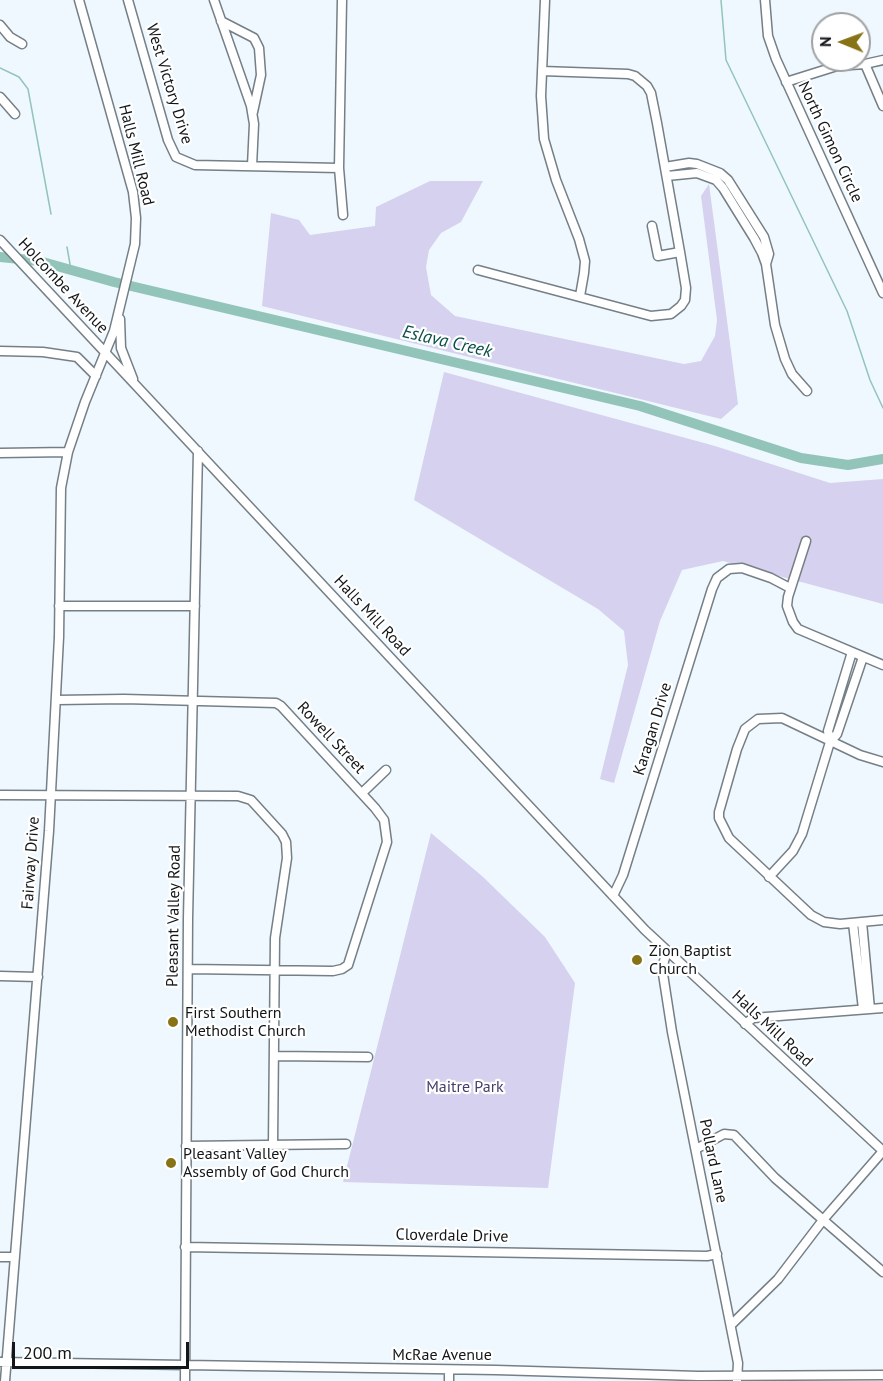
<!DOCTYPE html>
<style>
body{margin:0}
#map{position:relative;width:883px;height:1381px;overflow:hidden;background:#eff8fe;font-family:"PT Sans",sans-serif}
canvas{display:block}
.north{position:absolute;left:811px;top:12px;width:60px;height:60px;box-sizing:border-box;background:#fff;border:2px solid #a0a2a3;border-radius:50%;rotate:271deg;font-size:16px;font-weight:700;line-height:24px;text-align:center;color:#121618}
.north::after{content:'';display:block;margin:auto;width:21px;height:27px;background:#877315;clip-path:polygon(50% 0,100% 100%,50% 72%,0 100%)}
.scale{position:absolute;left:12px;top:1342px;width:177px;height:27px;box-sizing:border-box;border:3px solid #121618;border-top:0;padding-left:8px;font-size:18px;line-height:21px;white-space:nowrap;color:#121618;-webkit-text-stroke:4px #fff;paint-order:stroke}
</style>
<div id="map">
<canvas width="883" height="1381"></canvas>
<div class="north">N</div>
<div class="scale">200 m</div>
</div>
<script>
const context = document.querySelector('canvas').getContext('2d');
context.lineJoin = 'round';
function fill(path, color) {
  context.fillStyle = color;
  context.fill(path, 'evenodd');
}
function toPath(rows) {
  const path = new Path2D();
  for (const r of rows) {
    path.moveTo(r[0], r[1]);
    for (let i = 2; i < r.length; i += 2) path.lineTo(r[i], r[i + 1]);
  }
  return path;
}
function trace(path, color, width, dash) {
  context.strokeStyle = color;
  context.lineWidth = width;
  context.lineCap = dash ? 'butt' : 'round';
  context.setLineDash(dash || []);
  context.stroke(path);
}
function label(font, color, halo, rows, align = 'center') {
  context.font = font + ' "PT Sans",sans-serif';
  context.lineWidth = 4.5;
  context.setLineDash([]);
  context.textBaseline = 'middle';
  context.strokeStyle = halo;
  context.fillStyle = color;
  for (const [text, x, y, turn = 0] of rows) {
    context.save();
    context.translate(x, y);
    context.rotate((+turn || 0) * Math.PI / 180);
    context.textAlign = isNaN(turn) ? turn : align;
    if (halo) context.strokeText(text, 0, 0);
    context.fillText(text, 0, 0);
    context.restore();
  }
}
fill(toPath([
 [430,181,483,181,461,222,441,233,429,250,426,267,431,295,455,316,684,364,701,361,715,336,717,320,701,196,709,184,738,404,721,419,262,306,271,213,299,220,310,235,375,226,376,207],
 [444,372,715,446,830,483,883,479,883,604,723,561,682,570,660,621,614,783,600,779,628,665,624,631,598,609,414,500],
 [431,833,482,876,545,937,575,983,548,1188,343,1182]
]), '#d5d1ef');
trace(toPath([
 [721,0,726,60,847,311,870,380,883,408],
 [0,68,19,77,28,89,51,214],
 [67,247,71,270]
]), '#93c4ba', 1.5);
trace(toPath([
 [0,257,39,261,114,282,640,406,801,458,848,465,883,459]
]), '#93c4ba', 10);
const minor = toPath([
 [128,0,168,140,176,157,195,165,339,168],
 [214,0,251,106,254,124,252,166],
 [342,0,339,168,343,215],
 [545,0,541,96,544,139,556,180,579,239,585,261,584,273,580,296],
 [765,0,768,36,776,59,883,293],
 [221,21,254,38,259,48,261,75,253,112],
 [0,25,10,37,22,44],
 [865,64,883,106],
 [786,82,837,66,865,64,883,60],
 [0,97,15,114],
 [665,167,689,163,697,164,720,173,728,180,764,237,769,254,766,264],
 [667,176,697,173,716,180,723,188,754,238,762,253,766,264,775,325,785,359,792,374,807,391],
 [652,226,658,256,680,252],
 [0,240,645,930,883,1151,823,1220,778,1279,731,1325],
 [478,270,651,316,671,314,681,306,685,300,686,288,680,252,657,123,651,93,647,86,635,76,628,74,542,71],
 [120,319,121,348,133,379],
 [0,351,43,352,77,357,96,376],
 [0,453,68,452],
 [806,541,788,597,787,606,793,622,798,629,883,665],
 [59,606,195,606],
 [57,700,124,699,276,703,281,706,375,808,384,820,387,842,348,965,342,969,333,971,188,969],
 [830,742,828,731,852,652],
 [883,762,860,755,782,718,758,719,745,729,737,749,719,812,719,818,729,838,811,915,824,922,840,924,883,920],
 [362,793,386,770],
 [0,795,238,796,251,800,282,834,286,842,287,858,275,938,273,1145],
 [769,877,793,851,802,834,830,742,837,734,863,657],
 [613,896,623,875,712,589,717,578,729,569,742,568,771,578,790,588],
 [862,922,870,1009],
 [853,923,863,1009],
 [667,952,664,961,663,974,672,1032,738,1363,737,1381],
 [0,976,38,977],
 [745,1024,753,1018,883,1008],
 [274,1056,368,1057],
 [186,1146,346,1144],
 [696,1149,724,1134,734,1135,775,1178,883,1272],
 [185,1247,707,1256,717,1254],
 [0,1257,14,1257],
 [0,1362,496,1370,698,1376,883,1375],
 [5,1381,49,831,59,637,61,488,68,452,85,402,114,331,135,244,136,218,133,192,79,0],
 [185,1381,188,919,198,451],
 [449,1381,449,1371]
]);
trace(minor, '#757f86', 11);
trace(minor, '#fff', 8);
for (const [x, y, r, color] of [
 [637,960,6,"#877315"],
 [173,1022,6,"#877315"],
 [171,1163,6,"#877315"]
]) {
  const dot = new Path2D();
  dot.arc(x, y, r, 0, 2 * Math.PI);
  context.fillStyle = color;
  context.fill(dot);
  trace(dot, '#fff', 2);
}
label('16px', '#121618', '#fff', [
 ["West Victory Drive",169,84,73],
 ["North Gimon Circle",830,142,65],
 ["Halls Mill Road",136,155,76],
 ["Holcombe Avenue",63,286,47],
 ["Halls Mill Road",372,616,47],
 ["Karagan Drive",653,729,-73],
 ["Rowell Street",331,738,47],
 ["Fairway Drive",31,863,-86],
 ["Pleasant Valley Road",174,916,-89],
 ["Halls Mill Road",772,1029,43],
 ["Pollard Lane",713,1161,78],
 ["Cloverdale Drive",452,1236,1],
 ["McRae Avenue",442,1355]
]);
label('16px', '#121618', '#fff', [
 ["Zion Baptist",649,951],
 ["Church",649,969],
 ["First Southern",185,1013],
 ["Methodist Church",185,1031],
 ["Pleasant Valley",183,1154],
 ["Assembly of God Church",183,1172]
], 'left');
label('16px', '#463c6e', '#fff', [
 ["Maitre Park",465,1087]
]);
label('italic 18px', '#085045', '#fff', [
 ["Eslava Creek",447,342,13]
]);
</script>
